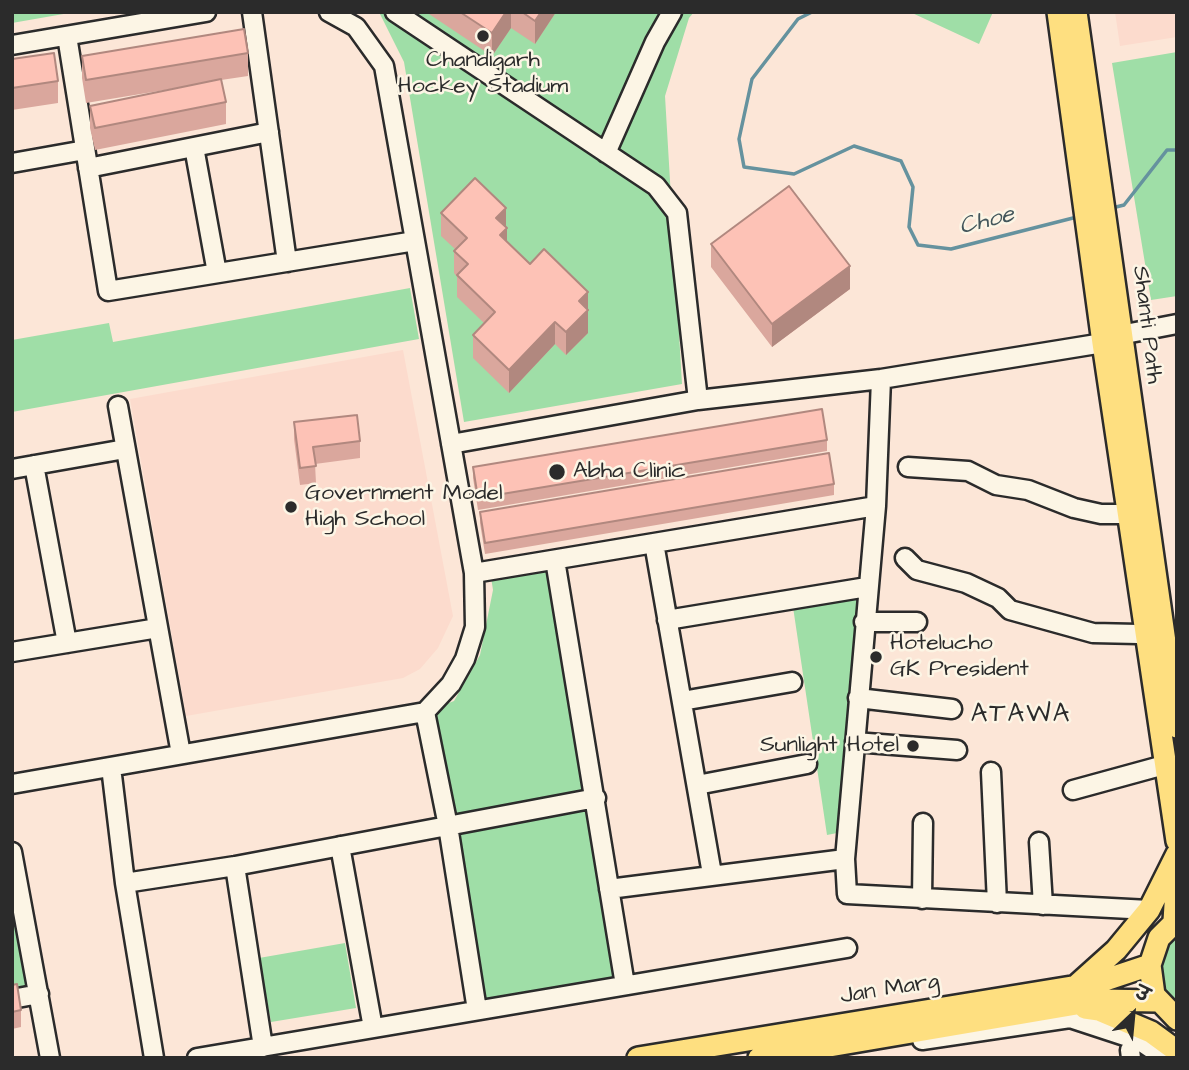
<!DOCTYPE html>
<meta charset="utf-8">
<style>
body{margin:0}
#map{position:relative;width:1189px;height:1070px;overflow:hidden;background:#fce6d7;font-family:"Architects Daughter","Playpen Sans Deva",sans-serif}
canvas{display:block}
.frame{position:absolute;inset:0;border:14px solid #2b2b2b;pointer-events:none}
.north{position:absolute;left:1098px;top:979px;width:70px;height:70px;-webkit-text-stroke:5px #fcf5e5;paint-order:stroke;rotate:26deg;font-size:19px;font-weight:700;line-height:28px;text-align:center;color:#2b2b2b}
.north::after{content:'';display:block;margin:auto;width:24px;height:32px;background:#2b2b2b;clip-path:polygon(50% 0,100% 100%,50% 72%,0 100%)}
</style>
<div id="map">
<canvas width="1189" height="1070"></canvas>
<div class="frame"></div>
<div class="north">उ</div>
</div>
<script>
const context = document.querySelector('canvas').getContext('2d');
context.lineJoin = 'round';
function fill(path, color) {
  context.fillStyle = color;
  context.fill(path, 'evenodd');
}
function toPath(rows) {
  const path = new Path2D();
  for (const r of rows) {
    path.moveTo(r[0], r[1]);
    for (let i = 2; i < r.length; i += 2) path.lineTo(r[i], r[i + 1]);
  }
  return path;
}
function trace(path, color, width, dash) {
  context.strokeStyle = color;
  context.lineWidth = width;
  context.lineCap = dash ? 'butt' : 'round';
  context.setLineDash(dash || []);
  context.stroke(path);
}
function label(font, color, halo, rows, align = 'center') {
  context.font = font + ' "Architects Daughter",sans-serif';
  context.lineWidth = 5;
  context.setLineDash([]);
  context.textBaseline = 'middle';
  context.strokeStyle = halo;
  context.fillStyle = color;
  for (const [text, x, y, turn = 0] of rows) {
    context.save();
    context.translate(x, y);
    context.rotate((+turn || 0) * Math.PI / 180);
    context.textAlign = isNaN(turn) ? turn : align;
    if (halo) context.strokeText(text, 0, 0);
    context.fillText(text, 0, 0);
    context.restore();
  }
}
fill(toPath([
 [1115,12,1177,12,1177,37,1120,46],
 [403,350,453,616,438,648,420,669,403,678,186,716,130,399]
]), '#fcdbcd');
fill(toPath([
 [12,12,75,12,12,23],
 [379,12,694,12,689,18,665,96,682,384,464,422,404,62],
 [910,12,993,12,979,44],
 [1177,52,1177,296,1151,300,1112,63],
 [410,288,419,339,12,412,12,340,109,323,113,342],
 [555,560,625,985,477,1010,425,712,454,701,480,655,493,590,490,571],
 [857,598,837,833,827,835,793,607],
 [21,901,38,989,12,993,12,903],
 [1177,937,1177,1006,1168,998,1160,981,1159,967,1166,948],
 [345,943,356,1008,271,1022,259,958]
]), '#9fdea7');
trace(toPath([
 [812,12,798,19,752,79,739,139,744,167,794,174,854,146,901,161,913,187,909,227,918,245,951,249,1077,217],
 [1112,208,1124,205,1167,150,1177,150]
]), '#65929e', 3.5);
const minor = toPath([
 [252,12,287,262],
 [395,12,656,186,677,213,698,400],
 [67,36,108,291,415,241],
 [12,45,206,12],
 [194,147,217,273],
 [606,153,655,42,672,12],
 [12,163,85,150],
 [88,168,269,132],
 [1120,335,1177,324],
 [881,379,876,506,845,859,847,894,1149,910],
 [118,406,181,754],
 [451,444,698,400,881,379,1103,343],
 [34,465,67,643],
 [908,467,968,471,996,485,1028,490,1074,508,1101,514,1120,514],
 [12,469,125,449],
 [654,543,712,874],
 [905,558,917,570,966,583,998,598,1010,610,1093,633,1138,634],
 [555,560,625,985],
 [474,573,876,506],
 [667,620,867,587],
 [864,622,917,622],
 [12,652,158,628],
 [858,698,952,709],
 [682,701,792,682],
 [425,712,448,826,477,1010],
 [855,742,957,750],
 [111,767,125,883,154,1058],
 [991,772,997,903],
 [12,784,425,712,451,684,465,659,475,627,474,573,384,66,356,27,329,12],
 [697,785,807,764],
 [1073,790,1157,767],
 [1039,842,1043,905],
 [340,846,373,1028],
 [12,852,50,1058],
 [235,866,263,1047],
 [125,883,235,866,596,798],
 [609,889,845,859],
 [922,899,923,823],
 [12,999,39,994],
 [922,1040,1070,1018,1140,1041,1165,1058],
 [1130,1050,1131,1058],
 [197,1058,847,948]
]);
const major = toPath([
 [1058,12,1103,343,1177,841],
 [1076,12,1177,727],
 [1177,920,1159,938,1150,965,1154,995,1177,1019],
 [1174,921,1177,874],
 [1077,985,1116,950,1149,910,1177,854],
 [1085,1008,1099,1010,1151,1032,1177,1051],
 [638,1058,1096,983,1150,965],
 [759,1058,1100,1000,1157,1001]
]);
trace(minor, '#2b2b2b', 23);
trace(major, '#2b2b2b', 26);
trace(minor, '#fcf5e5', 18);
trace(major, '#fedf80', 21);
fill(toPath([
 [426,12,556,12,535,44,511,28,492,56],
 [248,53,248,76,221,80,226,102,226,124,95,150,90,128,90,106,189,86,86,103,82,78,82,56],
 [12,59,58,81,58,103,12,110],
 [441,213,506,227,507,242,530,264,588,292,588,333,566,355,555,344,509,393,473,358,473,335,484,323,457,297,457,277,454,273,454,251,455,249,441,236],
 [711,244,850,289,772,347,711,267],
 [294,422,360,441,360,458,315,464,316,483,300,485,294,439],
 [827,440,827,451,478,510,473,478,473,467],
 [834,484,834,495,485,554,480,523,480,512],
 [12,985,21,1010,21,1027,12,1029]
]), '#daa79d');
fill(toPath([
 [506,12,511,12,511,28,492,56,492,33],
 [541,12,556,12,535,44,535,21],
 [506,208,506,230,507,228,507,251,500,236,496,218],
 [850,266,850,289,772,347,772,324],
 [588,292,588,333,566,355,566,332,579,301],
 [555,322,555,344,509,393,509,370]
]), '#b1887f');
const building = toPath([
 [460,12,506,12,492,33,460,12],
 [522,12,541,12,535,21,522,12],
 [244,29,248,53,86,80,82,56,244,29],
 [54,53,58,81,12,88,12,59,54,53],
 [221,79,226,102,95,128,90,106,221,79],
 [475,178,506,208,496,218,507,228,500,235,530,264,544,249,588,292,579,301,588,310,566,332,555,322,509,370,473,335,495,312,457,275,468,264,454,251,467,238,441,213,475,178],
 [789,186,850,266,772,324,711,244,789,186],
 [822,409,827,440,478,498,473,467,822,409],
 [357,415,360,441,313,447,316,466,300,468,294,422,357,415],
 [829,453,834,484,485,543,480,512,829,453],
 [17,984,21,1010,12,1012,12,985,17,984]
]);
fill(building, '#fdc2b6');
trace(building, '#b1887f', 2);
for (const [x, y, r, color] of [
 [483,36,7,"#2b2b2b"],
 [557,472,9,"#2b2b2b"],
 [291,507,7,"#2b2b2b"],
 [876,657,7,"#2b2b2b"],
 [913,746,7,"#2b2b2b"]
]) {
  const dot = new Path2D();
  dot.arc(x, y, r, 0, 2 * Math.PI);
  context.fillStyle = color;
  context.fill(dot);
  trace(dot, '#fcf5e5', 2.5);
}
label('23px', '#2b2b2b', '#fcf5e5', [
 ["Chandigarh",483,61,"center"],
 ["Hockey Stadium",483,87,"center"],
 ["Abha Clinic",573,472],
 ["Government Model",305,494],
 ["High School",305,520],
 ["Hotelucho",890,644],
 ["GK President",890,670],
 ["Sunlight Hotel",899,746,"right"]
], 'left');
label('23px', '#2b2b2b', '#fcf5e5', [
 ["Shanti Path",1146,325,83],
 ["Jan Marg",890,990,-9]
]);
label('italic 24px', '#43565b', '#fcf5e5', [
 ["Choe",987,222,-14]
]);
context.letterSpacing = '2px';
label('26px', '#2b2b2b', '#fcf5e5', [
 ["ATAWA",1021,716]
]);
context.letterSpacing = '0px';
</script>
